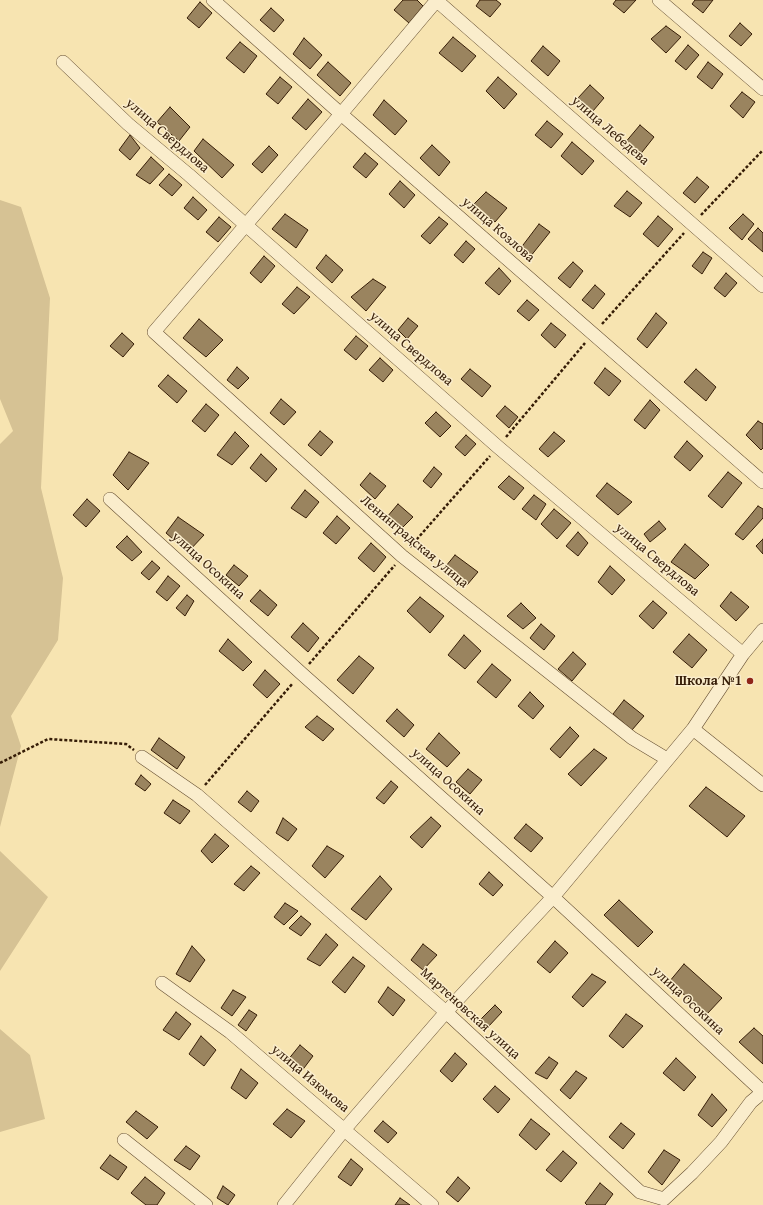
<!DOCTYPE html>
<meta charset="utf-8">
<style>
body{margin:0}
canvas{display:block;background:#f7e4b1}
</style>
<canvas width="763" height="1205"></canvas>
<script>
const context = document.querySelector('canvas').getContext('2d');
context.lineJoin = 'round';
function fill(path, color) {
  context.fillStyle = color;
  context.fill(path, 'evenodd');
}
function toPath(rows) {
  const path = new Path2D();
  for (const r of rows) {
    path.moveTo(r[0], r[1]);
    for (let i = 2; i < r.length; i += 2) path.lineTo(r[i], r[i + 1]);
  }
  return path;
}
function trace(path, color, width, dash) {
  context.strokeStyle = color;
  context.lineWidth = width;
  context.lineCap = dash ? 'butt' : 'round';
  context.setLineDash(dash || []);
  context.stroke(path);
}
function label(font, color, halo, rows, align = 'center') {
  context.font = font + ' "Gentium Book Plus",serif';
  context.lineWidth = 3;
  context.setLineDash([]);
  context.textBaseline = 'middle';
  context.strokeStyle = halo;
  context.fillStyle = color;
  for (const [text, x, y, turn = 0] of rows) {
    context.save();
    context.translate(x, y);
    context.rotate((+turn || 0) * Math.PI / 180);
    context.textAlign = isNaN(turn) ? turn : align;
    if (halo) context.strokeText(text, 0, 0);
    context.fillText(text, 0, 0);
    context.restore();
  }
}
fill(toPath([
 [0,200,21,207,50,298,41,488,63,578,58,640,11,716,21,746,0,827,0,444,13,431,0,399],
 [0,851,48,897,0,971],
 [0,1029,30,1055,45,1119,0,1132]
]), '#d6c294');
const building = toPath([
 [403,0,417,0,423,6,409,23,394,10,403,0],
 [480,0,496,0,501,4,490,17,476,6,480,0],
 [616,0,636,0,624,13,613,4,616,0],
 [695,0,713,0,703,13,692,4,695,0],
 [200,2,212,13,199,28,187,18,200,2],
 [271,8,284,20,274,32,260,20,271,8],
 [740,23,752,34,741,46,729,36,740,23],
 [666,26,681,37,666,53,651,39,666,26],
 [453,37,476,56,462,72,439,53,453,37],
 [304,38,322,55,310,69,293,54,304,38],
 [240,42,257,56,244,73,226,58,240,42],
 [688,45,699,55,686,70,675,61,688,45],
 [543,46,560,61,548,76,531,61,543,46],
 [328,62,351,83,340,96,317,75,328,62],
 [708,62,723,74,712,89,697,77,708,62],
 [280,77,292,87,278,104,266,94,280,77],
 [498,77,517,94,504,109,486,91,498,77],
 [590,85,604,98,593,111,578,98,590,85],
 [742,92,755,102,743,118,730,106,742,92],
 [308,99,322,112,306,130,292,118,308,99],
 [384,100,407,121,395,135,373,115,384,100],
 [170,107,190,127,179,141,157,122,170,107],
 [547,121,563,134,551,148,535,135,547,121],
 [640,125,654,137,639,156,624,144,640,125],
 [130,135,140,148,130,160,119,150,130,135],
 [203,139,234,165,222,178,194,151,203,139],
 [572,142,594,161,582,175,561,156,572,142],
 [432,145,450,162,439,176,420,158,432,145],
 [269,146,278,155,262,173,252,164,269,146],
 [365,153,378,164,366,178,353,167,365,153],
 [151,157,164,169,150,184,136,175,151,157],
 [169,174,182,185,172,196,159,185,169,174],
 [697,177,709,187,695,203,683,193,697,177],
 [400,181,415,195,404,208,389,194,400,181],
 [627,191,642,203,630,217,614,206,627,191],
 [486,192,507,208,495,222,473,205,486,192],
 [193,197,207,210,198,220,184,208,193,197],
 [285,214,308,230,296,248,272,229,285,214],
 [743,214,754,224,742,240,729,228,743,214],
 [658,216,673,229,658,247,643,234,658,216],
 [219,217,231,227,218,242,206,232,219,217],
 [439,217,448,224,430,244,421,236,439,217],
 [539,224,550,232,530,257,520,249,539,224],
 [758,228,763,233,763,252,748,239,758,228],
 [466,241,475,249,463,263,454,255,466,241],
 [703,252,712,258,702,274,692,266,703,252],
 [326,255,343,270,332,283,316,268,326,255],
 [264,256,275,266,261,283,250,273,264,256],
 [573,262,583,271,570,288,558,278,573,262],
 [499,268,511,281,499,295,485,283,499,268],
 [726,273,737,283,725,297,714,288,726,273],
 [373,279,386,287,366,311,351,297,373,279],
 [595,285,605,294,593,309,582,300,595,285],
 [297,287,310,297,294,314,282,304,297,287],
 [527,300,539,310,529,321,517,311,527,300],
 [656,313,667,323,647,348,637,339,656,313],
 [408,318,418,326,407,339,398,330,408,318],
 [199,319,223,340,206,357,183,338,199,319],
 [551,323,566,335,555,348,541,335,551,323],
 [122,333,134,344,123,357,110,346,122,333],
 [356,336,368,346,356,360,344,350,356,336],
 [380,358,393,370,383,382,369,370,380,358],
 [237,367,249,378,238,389,227,380,237,367],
 [605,368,621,381,609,396,594,383,605,368],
 [470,369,491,386,482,397,461,379,470,369],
 [696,369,716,387,706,401,684,382,696,369],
 [168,375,187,391,177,403,158,386,168,375],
 [281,399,296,412,284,425,270,413,281,399],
 [650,400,660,410,645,429,634,420,650,400],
 [206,404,219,415,205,432,192,421,206,404],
 [505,406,518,417,509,428,496,416,505,406],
 [436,412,451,426,440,437,425,423,436,412],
 [758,421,763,424,763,448,761,450,746,435,758,421],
 [320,431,333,442,321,456,308,445,320,431],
 [235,432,249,446,232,465,217,455,235,432],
 [554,432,565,441,548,457,539,449,554,432],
 [466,435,476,444,465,456,455,447,466,435],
 [687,441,703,456,690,471,674,457,687,441],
 [129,452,149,463,128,490,113,475,129,452],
 [261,454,277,469,266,482,250,468,261,454],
 [434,467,442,474,431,488,423,481,434,467],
 [728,472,742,483,722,508,708,496,728,472],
 [370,473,386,486,375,499,360,485,370,473],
 [509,476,524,488,514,500,498,487,509,476],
 [607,483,632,502,618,515,596,496,607,483],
 [305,490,319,502,306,518,291,508,305,490],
 [534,495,546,504,536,520,522,509,534,495],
 [87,499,100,511,86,527,73,515,87,499],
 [398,504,413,517,401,529,387,517,398,504],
 [758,506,763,509,763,518,743,540,735,534,758,506],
 [554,509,571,523,557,539,541,524,554,509],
 [337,516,350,528,336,544,323,533,337,516],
 [178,517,204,535,188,552,166,533,178,517],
 [659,521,666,529,650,542,644,534,659,521],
 [578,532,588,543,578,556,566,546,578,532],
 [127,536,142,552,132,561,116,547,127,536],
 [763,539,763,554,756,546,763,539],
 [371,543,386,557,374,572,358,558,371,543],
 [685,544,709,565,695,579,671,562,685,544],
 [455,555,478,572,467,585,446,566,455,555],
 [152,561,160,568,149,580,141,573,152,561],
 [234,565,248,576,239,586,226,575,234,565],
 [610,566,625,580,612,595,598,582,610,566],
 [168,576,180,586,167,601,156,592,168,576],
 [260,590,277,605,268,616,250,601,260,590],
 [731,592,749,607,736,621,720,606,731,592],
 [187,595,194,601,185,616,176,608,187,595],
 [420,597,444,616,430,633,407,611,420,597],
 [653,601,667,613,653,629,639,616,653,601],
 [521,603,536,618,523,629,507,616,521,603],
 [303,623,319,638,308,652,291,637,303,623],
 [541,624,555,636,544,650,530,638,541,624],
 [689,634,707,650,692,668,673,652,689,634],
 [464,635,481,651,465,669,448,655,464,635],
 [228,639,252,662,243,671,219,651,228,639],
 [573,652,586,664,572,681,558,669,573,652],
 [359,656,374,668,353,694,337,680,359,656],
 [492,664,511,680,496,698,477,682,492,664],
 [265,670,280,684,267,698,253,685,265,670],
 [530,692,544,706,533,719,518,706,530,692],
 [624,700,644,716,632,730,613,714,624,700],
 [397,709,414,725,404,737,386,721,397,709],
 [317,716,334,729,323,741,305,727,317,716],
 [570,727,579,736,560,758,550,749,570,727],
 [439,733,460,753,447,767,426,749,439,733],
 [159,738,185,757,177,769,151,750,159,738],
 [594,749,607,758,581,786,568,774,594,749],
 [468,769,482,780,470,794,456,782,468,769],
 [141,775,151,784,145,791,135,784,141,775],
 [391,781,398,787,384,804,376,798,391,781],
 [706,787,745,816,727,837,689,806,706,787],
 [247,791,259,801,251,812,238,802,247,791],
 [173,800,190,811,180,824,164,813,173,800],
 [431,817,441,826,422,848,410,837,431,817],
 [283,818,297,829,288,841,276,833,283,818],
 [526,824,543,838,531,852,514,838,526,824],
 [215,834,229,846,212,863,201,851,215,834],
 [327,846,344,856,325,878,312,866,327,846],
 [251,866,260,873,244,891,234,884,251,866],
 [489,872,503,885,493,896,479,884,489,872],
 [380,876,392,889,366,920,351,909,380,876],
 [619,900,653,932,638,947,604,915,619,900],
 [285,903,298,911,284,925,274,917,285,903],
 [301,916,311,924,301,936,289,928,301,916],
 [326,934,338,945,320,966,307,959,326,934],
 [555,941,568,953,550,973,537,962,555,941],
 [423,944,437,955,423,970,411,960,423,944],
 [192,946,205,960,190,982,176,974,192,946],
 [353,957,365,966,345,993,332,982,353,957],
 [684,964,722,998,707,1014,669,982,684,964],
 [592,974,606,982,583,1007,572,997,592,974],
 [388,987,405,1000,393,1016,378,1002,388,987],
 [233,990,246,997,232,1016,221,1008,233,990],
 [495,1005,502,1012,488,1027,480,1020,495,1005],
 [249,1010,257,1015,246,1031,238,1025,249,1010],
 [176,1012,191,1024,179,1040,163,1030,176,1012],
 [626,1014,643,1026,623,1048,609,1036,626,1014],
 [754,1028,763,1036,763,1064,739,1042,754,1028],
 [201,1036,216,1050,204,1066,189,1054,201,1036],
 [300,1045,313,1056,301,1072,287,1061,300,1045],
 [455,1053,467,1064,452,1082,440,1071,455,1053],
 [549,1057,558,1063,547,1079,535,1073,549,1057],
 [676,1058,696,1077,684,1091,663,1073,676,1058],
 [241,1069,258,1083,246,1099,231,1088,241,1069],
 [576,1071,587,1078,570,1099,560,1090,576,1071],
 [495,1086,510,1099,498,1113,483,1099,495,1086],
 [712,1094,727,1110,712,1127,698,1115,712,1094],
 [287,1109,305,1121,291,1138,273,1124,287,1109],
 [136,1111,158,1127,147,1139,126,1122,136,1111],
 [531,1119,550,1134,536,1150,519,1135,531,1119],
 [383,1121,397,1133,388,1143,374,1131,383,1121],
 [621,1123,635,1134,623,1149,609,1137,621,1123],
 [186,1146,200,1156,190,1170,174,1160,186,1146],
 [664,1150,680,1160,662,1185,648,1172,664,1150],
 [563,1151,577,1163,561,1182,546,1170,563,1151],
 [110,1155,127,1167,118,1180,100,1168,110,1155],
 [351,1159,363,1169,351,1186,338,1177,351,1159],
 [145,1177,165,1193,157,1205,146,1205,131,1193,145,1177],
 [458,1177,470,1188,458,1202,446,1192,458,1177],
 [600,1183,613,1194,605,1205,587,1205,585,1203,600,1183],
 [223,1186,235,1195,228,1205,217,1198,223,1186],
 [400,1198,410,1205,395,1205,400,1198]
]);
fill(building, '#9a845f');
trace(building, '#361d07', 1);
const minor = toPath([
 [213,0,341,114,763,482],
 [436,0,763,286],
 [437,0,341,114,154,332,402,556,632,738,667,759],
 [659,0,763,89],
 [63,62,128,124,189,175,498,447,743,654],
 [110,499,301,673,553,897,763,1092],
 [693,729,763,785],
 [142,757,197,795,446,1012,640,1192,664,1199,692,1173,721,1142,751,1102,757,1097,762,1090],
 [162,983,230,1032,432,1205],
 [124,1140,206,1205],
 [284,1205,344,1130,446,1012,553,897,693,729,743,654,763,630]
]);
trace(minor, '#664f32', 14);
trace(toPath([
 [701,215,763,150],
 [602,324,684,233],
 [506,437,585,343],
 [410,547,490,456],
 [309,664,395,565],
 [0,763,48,739,126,744,134,750],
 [205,785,293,683]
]), '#361d07', 2.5, [3, 2]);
trace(minor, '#faedcc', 13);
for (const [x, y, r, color] of [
 [750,681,4,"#8f2418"]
]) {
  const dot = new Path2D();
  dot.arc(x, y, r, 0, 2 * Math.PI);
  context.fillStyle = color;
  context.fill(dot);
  trace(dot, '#faedcc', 1.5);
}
label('14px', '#361d07', '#faedcc', [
 ["улица Лебедева",610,131,41],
 ["улица Свердлова",167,136,41],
 ["улица Козлова",498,230,41],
 ["улица Свердлова",411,349,41],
 ["Ленинградская улица",414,542,40],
 ["улица Свердлова",657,560,40],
 ["улица Осокина",208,566,42],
 ["улица Осокина",448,782,42],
 ["улица Осокина",688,1001,43],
 ["Мартеновская улица",470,1014,42],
 ["улица Изюмова",310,1079,40]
]);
label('bold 14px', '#361d07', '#faedcc', [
 ["Школа №1",742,681]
], 'right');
</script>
